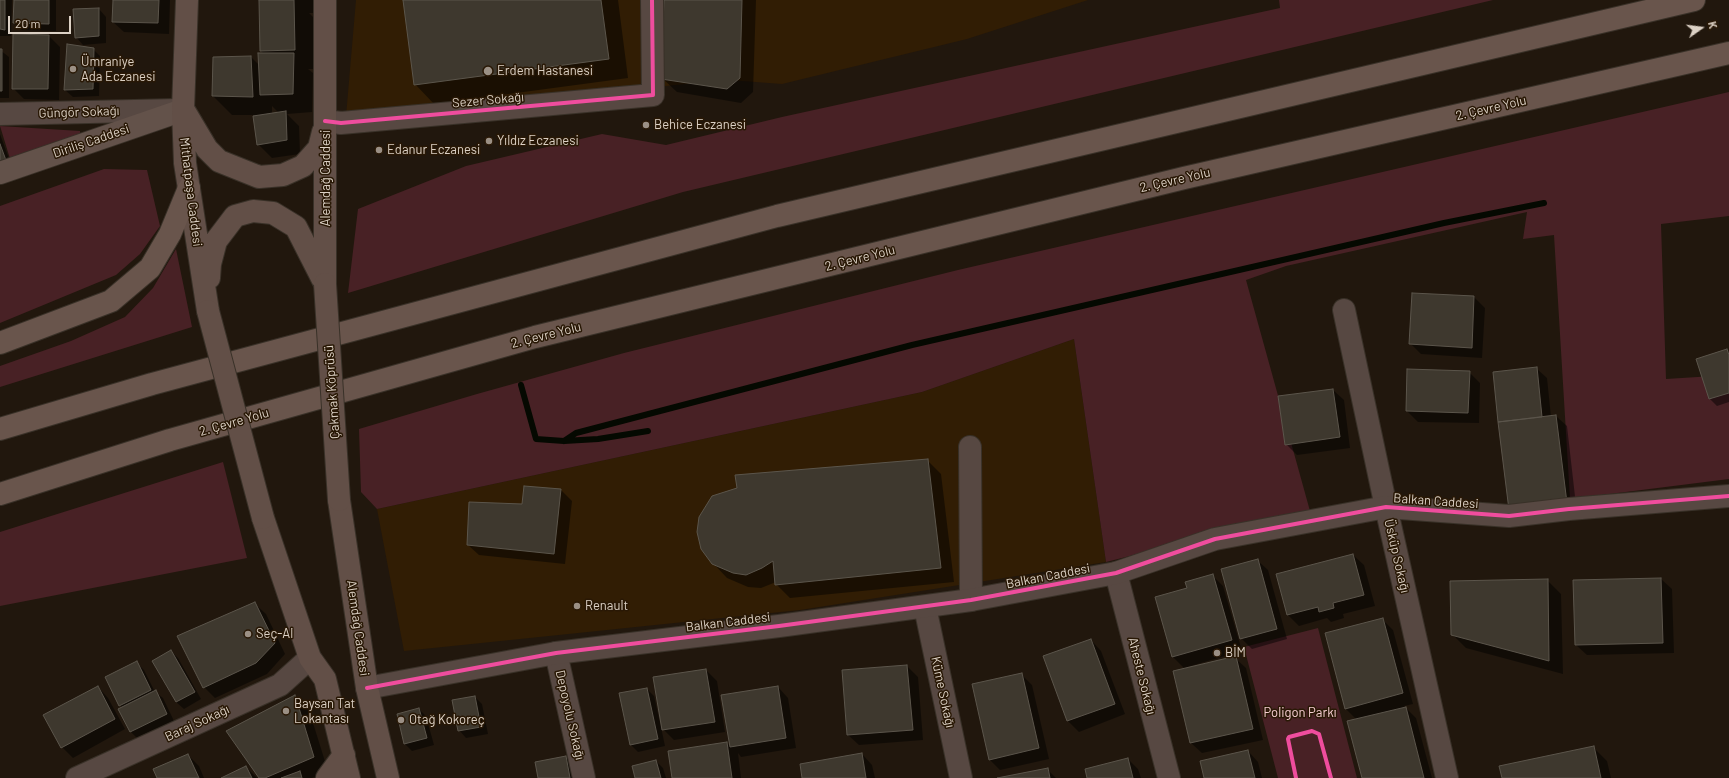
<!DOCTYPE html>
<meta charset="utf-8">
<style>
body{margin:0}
#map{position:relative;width:1729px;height:778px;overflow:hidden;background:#21170d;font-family:Barlow,sans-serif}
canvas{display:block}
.north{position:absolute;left:1681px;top:8px;width:40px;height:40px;-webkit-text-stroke:3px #291805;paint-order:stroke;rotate:76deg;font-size:11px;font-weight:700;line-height:16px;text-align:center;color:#dcd1c5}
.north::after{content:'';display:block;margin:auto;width:14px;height:18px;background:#dcd1c5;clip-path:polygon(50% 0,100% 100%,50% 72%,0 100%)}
.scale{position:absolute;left:8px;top:16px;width:63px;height:18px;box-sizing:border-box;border:2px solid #dcd1c5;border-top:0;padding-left:5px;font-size:12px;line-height:14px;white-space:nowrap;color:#dcd1c5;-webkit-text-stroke:3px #291805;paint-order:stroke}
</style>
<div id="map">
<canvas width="1729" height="778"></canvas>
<div class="north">K</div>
<div class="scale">20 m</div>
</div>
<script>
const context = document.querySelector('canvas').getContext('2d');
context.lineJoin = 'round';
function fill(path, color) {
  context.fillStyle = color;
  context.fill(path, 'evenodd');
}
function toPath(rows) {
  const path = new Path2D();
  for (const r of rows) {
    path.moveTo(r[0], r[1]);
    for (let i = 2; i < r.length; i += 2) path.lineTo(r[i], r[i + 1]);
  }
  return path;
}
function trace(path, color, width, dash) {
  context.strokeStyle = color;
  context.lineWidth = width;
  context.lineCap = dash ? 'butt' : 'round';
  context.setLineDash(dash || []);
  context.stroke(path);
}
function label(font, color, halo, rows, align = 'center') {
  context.font = font + ' Barlow,sans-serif';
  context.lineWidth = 3;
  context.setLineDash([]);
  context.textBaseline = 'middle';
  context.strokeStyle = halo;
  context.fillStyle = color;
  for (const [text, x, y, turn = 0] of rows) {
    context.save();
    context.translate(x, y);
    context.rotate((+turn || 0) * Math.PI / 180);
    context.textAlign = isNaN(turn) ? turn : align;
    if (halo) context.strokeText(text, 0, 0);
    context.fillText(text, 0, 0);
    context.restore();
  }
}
fill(toPath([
 [356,0,1088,0,967,39,782,84,729,80,346,116],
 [1074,339,1106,562,800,610,404,651,377,509,922,392]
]), '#311d04');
fill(toPath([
 [1279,0,1493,0,683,192,348,293,358,209,466,166,602,134,666,145,782,117,1280,8],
 [1729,92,1729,216,1661,224,1666,379,1729,375,1729,479,1570,499,1554,235,1523,239,1527,212,1286,266,1246,280,1310,511,1106,562,1074,339,922,392,377,509,361,492,359,429,477,394,624,353,958,270],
 [0,126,80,131,81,144,11,162],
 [104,169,147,170,160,226,140,254,116,275,0,323,0,206],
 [176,249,192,327,0,387,0,366,71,341,125,317,153,288],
 [223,462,247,558,0,606,0,532],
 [1318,628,1357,778,1278,778,1244,647]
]), '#482125');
fill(toPath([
 [0,0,12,0,11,36,0,36],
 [15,0,56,0,56,31,21,30,14,23],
 [114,0,170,0,169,34,124,32,113,22],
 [260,0,316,0,315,13,309,13,313,17,314,69,308,69,313,73,312,112,287,114,299,126,300,154,272,158,258,144,254,115,232,115,213,96,251,57,259,65,264,54,261,51],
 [272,106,279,113,272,114],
 [410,0,618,0,628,78,434,104,415,84],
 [665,0,756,0,753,92,741,103,677,92,662,78],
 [99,9,106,17,106,43,83,45,76,37],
 [49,36,60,47,59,100,24,99,13,88],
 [93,49,100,56,99,96,73,97,65,90],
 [0,50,9,57,9,98,0,98],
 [0,134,13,170,0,175],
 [1474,297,1485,308,1482,358,1421,354,1410,343],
 [1727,350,1729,353,1729,402,1717,406,1710,399,1698,360],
 [1536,368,1547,378,1551,417,1556,416,1567,426,1577,514,1521,520],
 [1469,372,1480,383,1479,423,1418,422,1407,411],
 [1333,390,1344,400,1350,448,1297,455,1286,444],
 [927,460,941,474,954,582,790,598,776,584,776,582,761,588,748,587,727,578,713,563],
 [525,487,561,490,572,501,565,564,479,555,468,545,523,505],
 [1353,555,1364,565,1375,606,1343,614,1344,618,1331,622,1327,618,1299,626,1288,615,1277,575],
 [1257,560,1268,570,1287,639,1252,649,1241,638],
 [1212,575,1223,586,1242,651,1184,668,1173,657,1156,598,1188,589],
 [1661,579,1672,589,1674,653,1587,655,1576,645],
 [1547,580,1561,594,1563,674,1466,648,1452,634],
 [255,604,266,614,285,654,267,674,215,698,204,687],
 [1382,619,1393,630,1413,704,1404,706,1416,718,1432,778,1363,778,1357,720,1345,708],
 [1091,640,1101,651,1125,714,1079,732,1068,721,1044,657],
 [171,651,178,658,201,699,184,709,176,702,153,661],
 [1235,658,1246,668,1263,740,1202,753,1191,743],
 [137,663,144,670,155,692,163,698,174,721,138,739,131,732,120,709,123,708,120,705],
 [907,666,918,677,923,740,859,745,848,735],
 [706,670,717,681,725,732,674,740,661,727,665,746,638,752,630,744,647,689,654,696,661,727,662,726],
 [1021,674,1032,685,1049,759,1000,770,989,759],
 [98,687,108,698,125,729,73,758,62,747],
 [778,687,788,698,796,748,741,757,738,753,741,778,673,778,727,743,731,747,723,696],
 [295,696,309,710,328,771,312,778,260,778],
 [475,697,482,704,488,734,466,738,459,730],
 [419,709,426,716,434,745,412,751,405,744],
 [1593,747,1607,761,1611,778,1503,778],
 [1248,751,1258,762,1262,778,1205,778],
 [862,754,872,765,875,778,803,778],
 [188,755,199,766,204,778,158,778],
 [566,757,573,765,575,778,539,778],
 [1128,759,1138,769,1141,778,1088,778],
 [656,761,663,768,666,778,636,778],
 [246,767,257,778,223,778],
 [1047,769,1056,778,1000,778]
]), '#0007');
trace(toPath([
 [521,385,536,439,564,441,598,439,648,431],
 [564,441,576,433,912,345,1444,223,1544,203]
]), '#050901', 6);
const building = toPath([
 [0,0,5,0,5,30,0,29,0,0],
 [14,0,49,0,49,24,13,23,14,0],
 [113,0,159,0,158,23,112,22,113,0],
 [259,0,294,0,295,50,260,51,259,0],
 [403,0,601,0,609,59,414,85,403,0],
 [664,0,742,0,740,78,727,89,661,79,664,0],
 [99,8,99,36,75,38,73,9,99,8],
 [13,34,49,35,48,89,12,89,13,34],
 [67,44,94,48,93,89,64,90,67,44],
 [0,49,2,49,2,91,0,91,0,49],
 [258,53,294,53,293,94,260,95,258,53],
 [251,56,253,97,212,96,213,57,251,56],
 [286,111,287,140,257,145,253,116,286,111],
 [0,144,7,163,0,165,0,144],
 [1412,293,1474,296,1472,348,1409,344,1412,293],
 [1727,349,1729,355,1729,393,1709,399,1696,359,1727,349],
 [1537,367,1542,417,1498,422,1493,372,1537,367],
 [1407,369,1470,371,1468,413,1406,411,1407,369],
 [1333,389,1340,437,1285,445,1278,396,1333,389],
 [1556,415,1567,503,1509,510,1498,422,1556,415],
 [928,459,941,568,775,585,773,561,762,568,746,575,733,573,712,564,701,549,697,532,699,517,712,496,737,488,735,475,928,459],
 [524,486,561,489,554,554,467,545,469,502,522,504,524,486],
 [1353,554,1364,595,1333,603,1334,608,1319,612,1318,607,1287,615,1276,574,1353,554],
 [1258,559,1277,629,1240,639,1221,569,1258,559],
 [1213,574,1232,640,1172,657,1155,597,1187,588,1185,582,1213,574],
 [1661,578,1663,643,1575,645,1573,580,1661,578],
 [1548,579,1549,661,1451,635,1450,581,1548,579],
 [255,602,275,643,256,663,203,688,177,636,255,602],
 [1383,618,1403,693,1345,709,1325,633,1383,618],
 [1091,639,1115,704,1067,721,1043,656,1091,639],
 [171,650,195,692,176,702,152,661,171,650],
 [1236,656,1253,729,1190,743,1173,671,1236,656],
 [137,661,151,690,119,706,105,677,137,661],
 [907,665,913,730,847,735,842,670,907,665],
 [706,669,715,722,662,730,653,677,706,669],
 [1022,673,1039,748,989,760,972,684,1022,673],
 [98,686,115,719,61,748,43,715,98,686],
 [778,686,786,738,730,747,721,695,778,686],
 [647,688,658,739,630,745,619,693,647,688],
 [156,690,167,714,130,732,118,709,156,690],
 [295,695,314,757,265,778,259,778,226,731,295,695],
 [475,696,481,727,458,731,452,700,475,696],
 [1406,707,1424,778,1362,778,1347,721,1406,707],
 [419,708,427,738,404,744,397,714,419,708],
 [727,742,732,778,672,778,668,751,727,742],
 [1594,746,1601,778,1502,778,1499,766,1594,746],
 [1248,750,1255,778,1204,778,1200,761,1248,750],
 [862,753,866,778,802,778,800,764,862,753],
 [188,754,199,778,157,778,153,769,188,754],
 [566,756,570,778,538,778,535,762,566,756],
 [1128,758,1133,778,1087,778,1085,769,1128,758],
 [656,760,661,778,635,778,632,766,656,760],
 [246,766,252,778,221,778,246,766],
 [1048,768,1050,778,997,778,1048,768],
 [300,771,302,778,281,778,300,771]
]);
fill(building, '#3e382e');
trace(building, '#5b554b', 1);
const minor = toPath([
 [0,114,178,110],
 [325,121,341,123,653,95,652,0],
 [1344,310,1386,507,1447,778],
 [970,447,971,600],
 [1116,573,1169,778],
 [925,607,961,778],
 [556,653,584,778],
 [77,778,280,685,310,658]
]);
const tertiary = toPath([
 [367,688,556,653,779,626,971,600,1116,573,1215,539,1386,507,1509,516,1569,509,1729,496]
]);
const secondary = toPath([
 [0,173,183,110]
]);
const primary = toPath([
 [187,0,183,110,185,163,208,311],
 [185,112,207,149,219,161,259,177,283,175,303,166,319,148,323,132],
 [209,278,210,264,216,241,235,216,253,211,273,213,296,227,324,282],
 [325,284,325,0],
 [339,500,367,688,388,778],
 [263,518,310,658,325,679,349,778],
 [327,778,344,755]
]);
const motorway = toPath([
 [0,343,111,301,150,268,170,234,189,188],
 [0,429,152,384,777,216,1694,0],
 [0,494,170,440,535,337,1184,178,1729,53]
]);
trace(minor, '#393128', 24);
trace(tertiary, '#393128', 24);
trace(secondary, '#393128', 24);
trace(primary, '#393128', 24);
trace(motorway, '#393128', 24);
trace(minor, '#574842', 22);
trace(tertiary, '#574842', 22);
trace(secondary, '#63524a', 22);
trace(primary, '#624f47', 22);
trace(motorway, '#69554c', 22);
const primaryBridge = toPath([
 [325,284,339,500],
 [208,311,263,518]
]);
trace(primaryBridge, '#393128', 24, []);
trace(primaryBridge, '#624f47', 22);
trace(toPath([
 [325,121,341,123,653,95,652,0],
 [367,688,556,653,779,626,971,600,1116,573,1215,539,1386,507,1509,516,1569,509,1729,496],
 [1296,778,1288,739,1289,737,1312,731,1319,734,1331,778]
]), '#ef4d9e', 4);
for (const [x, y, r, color] of [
 [73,69,4,"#9b9085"],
 [488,71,5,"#9b9085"],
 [646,125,4,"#9b9085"],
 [489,141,4,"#9b9085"],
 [379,150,4,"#9b9085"],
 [577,606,4,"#9b9085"],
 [248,634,4,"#9b9085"],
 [1217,653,4,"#9b9085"],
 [286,711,4,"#9b9085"],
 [401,720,4,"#9b9085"]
]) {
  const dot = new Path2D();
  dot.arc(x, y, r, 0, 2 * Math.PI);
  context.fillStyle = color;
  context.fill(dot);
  trace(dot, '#291805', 1.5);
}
label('13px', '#dcd1c5', '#291805', [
 ["Ümraniye",81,62],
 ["Ada Eczanesi",81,77],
 ["Erdem Hastanesi",497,71],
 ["Behice Eczanesi",654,125],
 ["Yıldız Eczanesi",497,141],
 ["Edanur Eczanesi",387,150],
 ["Renault",585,606],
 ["Seç-Al",256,634],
 ["BİM",1225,653],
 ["Baysan Tat",294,704],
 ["Lokantası",294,719],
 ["Otağ Kokoreç",409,720]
], 'left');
label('13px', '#dcd1c5', '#291805', [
 ["Sezer Sokağı",488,100,-5],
 ["2. Çevre Yolu",1491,108,-13],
 ["Güngör Sokağı",79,112,-2],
 ["Diriliş Caddesi",91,141,-19],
 ["Alemdağ Caddesi",326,178,-90],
 ["2. Çevre Yolu",1175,180,-13],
 ["Mithatpaşa Caddesi",191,192,83],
 ["2. Çevre Yolu",860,258,-14],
 ["2. Çevre Yolu",546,335,-14],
 ["Çakmak Köprüsü",332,392,-94],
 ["2. Çevre Yolu",234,422,-16],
 ["Balkan Caddesi",1436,501,4],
 ["Üsküp Sokağı",1397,556,77],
 ["Balkan Caddesi",1048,576,-11],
 ["Balkan Caddesi",728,622,-7],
 ["Alemdağ Caddesi",358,628,82],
 ["Aheste Sokağı",1142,676,76],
 ["Küme Sokağı",943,692,78],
 ["Depoyolu Sokağı",570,715,77],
 ["Baraj Sokağı",197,723,-25]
]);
label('13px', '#f6cdd1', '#291805', [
 ["Poligon Parkı",1300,713]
]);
</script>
